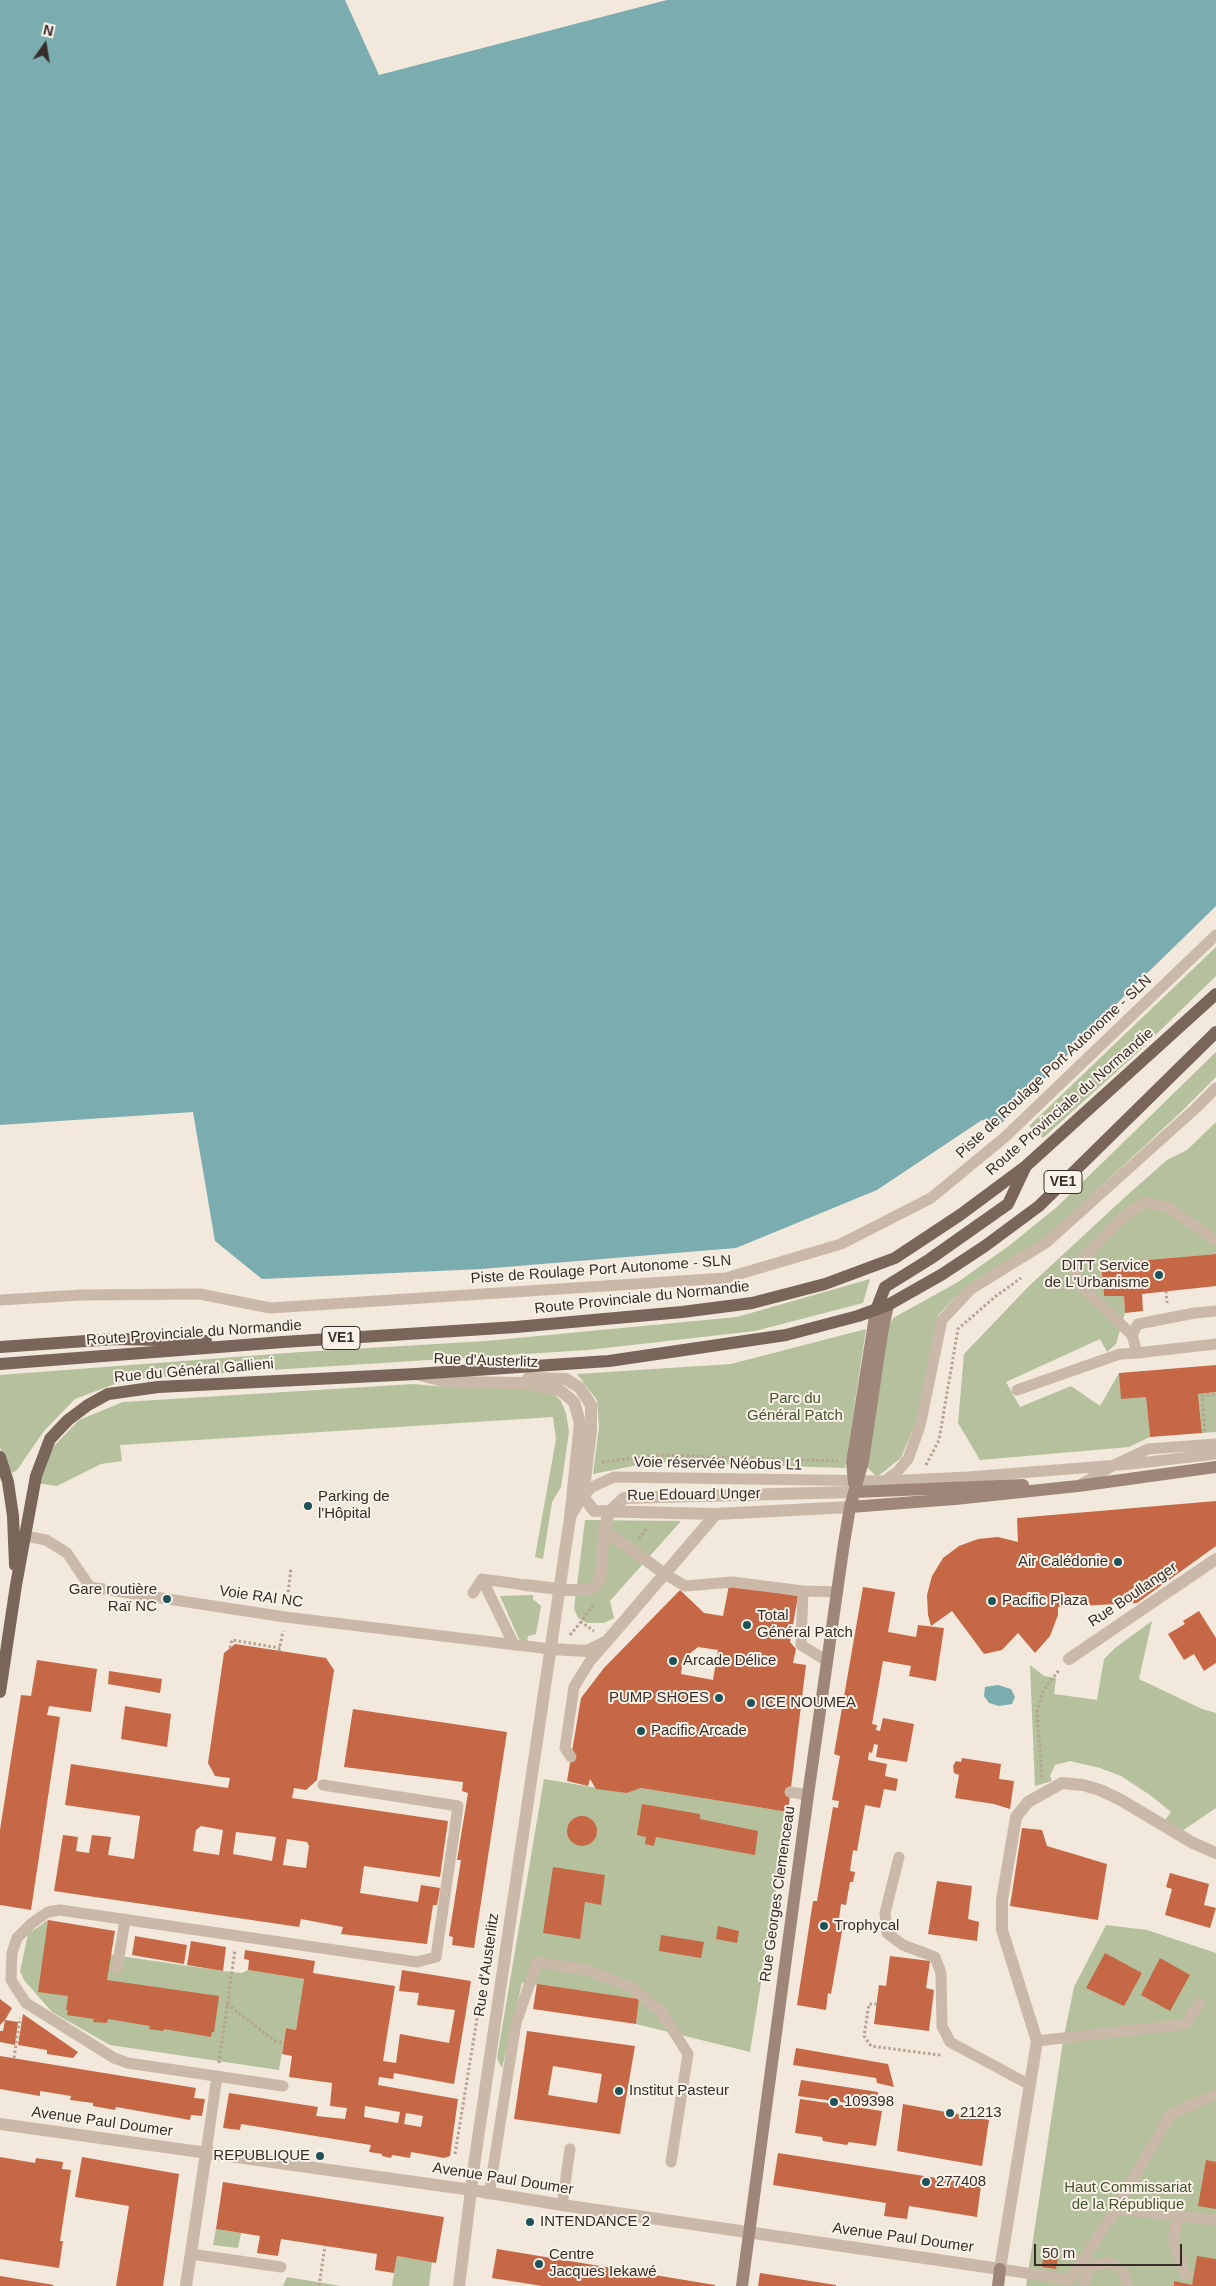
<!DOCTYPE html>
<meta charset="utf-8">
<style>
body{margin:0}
#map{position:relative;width:1216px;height:2286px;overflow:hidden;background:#f2e8dc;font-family:Arial,sans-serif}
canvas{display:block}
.north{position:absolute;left:20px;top:20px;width:50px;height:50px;-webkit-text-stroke:4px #faf2e8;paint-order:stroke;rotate:13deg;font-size:14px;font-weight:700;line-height:20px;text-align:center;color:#372d28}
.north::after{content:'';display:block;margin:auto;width:18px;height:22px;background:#372d28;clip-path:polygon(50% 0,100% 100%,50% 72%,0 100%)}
.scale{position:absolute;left:1034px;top:2244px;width:148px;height:22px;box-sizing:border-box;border:2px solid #372d28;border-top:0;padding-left:6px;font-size:15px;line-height:18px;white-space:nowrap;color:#372d28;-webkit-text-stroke:4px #faf2e8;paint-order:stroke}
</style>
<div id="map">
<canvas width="1216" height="2286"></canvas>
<div class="north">N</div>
<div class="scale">50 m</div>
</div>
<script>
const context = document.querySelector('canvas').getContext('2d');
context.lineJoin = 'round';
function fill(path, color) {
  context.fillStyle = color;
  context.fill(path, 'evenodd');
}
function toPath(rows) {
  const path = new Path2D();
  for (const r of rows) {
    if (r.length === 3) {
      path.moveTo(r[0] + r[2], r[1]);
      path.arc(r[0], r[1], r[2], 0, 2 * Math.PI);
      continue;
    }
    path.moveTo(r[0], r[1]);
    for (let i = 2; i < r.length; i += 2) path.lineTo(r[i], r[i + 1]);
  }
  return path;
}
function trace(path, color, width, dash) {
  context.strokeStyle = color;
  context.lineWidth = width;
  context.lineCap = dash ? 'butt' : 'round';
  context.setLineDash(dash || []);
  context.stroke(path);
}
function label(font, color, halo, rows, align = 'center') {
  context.font = font + ' Arial,sans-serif';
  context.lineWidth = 4;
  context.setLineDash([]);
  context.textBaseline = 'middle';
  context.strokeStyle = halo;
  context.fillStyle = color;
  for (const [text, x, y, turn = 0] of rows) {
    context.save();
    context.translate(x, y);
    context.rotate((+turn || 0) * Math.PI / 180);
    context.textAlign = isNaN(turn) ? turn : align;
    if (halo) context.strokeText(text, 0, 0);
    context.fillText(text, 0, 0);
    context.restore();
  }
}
fill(toPath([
 [1216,947,1216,976,1137,1053,1043,1138,1029,1126],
 [1216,1052,1216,1077,1179,1114,1045,1238,969,1284,938,1315,916,1422,901,1458,877,1477,867,1467,885,1334,893,1318,958,1282,1010,1245,1058,1206],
 [1216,1122,1216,1254,1101,1264,1104,1296,1124,1296,1125,1313,1116,1344,1107,1352,1100,1339,1006,1382,1020,1407,1071,1386,1100,1406,1119,1373,1146,1397,1150,1437,1129,1447,980,1460,958,1423,964,1354,1029,1286,1124,1198,1167,1160,1187,1150],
 [870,1279,863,1303,755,1331,588,1350,128,1379,75,1399,44,1431,17,1470,12,1473,0,1448,0,1375,301,1352,486,1341,737,1317],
 [866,1329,845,1468,653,1462,593,1474,599,1427,597,1400,577,1374,731,1364],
 [414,1384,445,1387,503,1385,552,1392,561,1401,566,1413,569,1432,561,1487,552,1502,543,1559,535,1557,556,1439,553,1417,120,1445,122,1461,101,1464,57,1486,36,1483,54,1446,79,1420,123,1402],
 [1216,1392,1216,1432,1202,1433,1198,1394],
 [585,1520,681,1521,610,1601,614,1618,604,1623,587,1623,578,1618,574,1609],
 [533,1595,533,1599,541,1606,536,1634,528,1636,527,1642,519,1639,500,1596],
 [1152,1621,1139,1679,1202,1709,1216,1713,1216,1808,1182,1831,1165,1820,1171,1812,1150,1795,1121,1776,1100,1768,1070,1761,1055,1765,1050,1776,1052,1781,1035,1786,1030,1665,1044,1676,1056,1678,1054,1694,1097,1700,1104,1659,1115,1648],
 [544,1779,627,1793,641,1788,788,1812,750,2052,636,2024,639,1999,522,1983,502,2068,497,2058],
 [48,1920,113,1955,223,1971,242,1973,248,1970,304,1979,296,2030,286,2028,279,2070,110,2045,52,2012,24,1980,20,1971,28,1934],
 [1106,1925,1147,1930,1216,1953,1216,2286,1026,2286,1063,2041,1074,1987],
 [216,2229,241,2233,238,2248,213,2245],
 [397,2256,432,2262,429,2286,392,2286],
 [287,2277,341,2286,283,2286]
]), '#b4c19c');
fill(toPath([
 [0,0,345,0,379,75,667,0,1216,0,1216,906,1128,992,1000,1125,982,1120,877,1190,736,1248,481,1269,262,1279,215,1241,193,1112,0,1125],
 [998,1685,1011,1689,1015,1697,1012,1704,999,1706,989,1703,984,1696,985,1687]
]), '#7bacaf');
fill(toPath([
 [1216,1254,1216,1286,1142,1294,1143,1311,1125,1313,1124,1296,1104,1296,1101,1264],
 [1216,1365,1216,1392,1198,1394,1202,1433,1150,1437,1146,1397,1121,1399,1119,1373],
 [1216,1501,1216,1546,1137,1603,1058,1607,1058,1615,1050,1636,1035,1653,1018,1633,1002,1650,984,1654,952,1611,931,1626,928,1615,927,1595,932,1576,943,1558,959,1546,978,1539,998,1537,1018,1542,1017,1518],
 [729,1585,798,1596,790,1642,796,1649,793,1663,806,1665,788,1812,641,1788,627,1793,596,1789,590,1779,588,1786,567,1781,581,1698,604,1668,680,1590,704,1613,723,1616],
 [698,1647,718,1650,713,1680,681,1674,683,1659],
 [863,1587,895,1592,888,1632,916,1637,918,1625,944,1628,936,1681,909,1676,911,1666,883,1661,872,1724,877,1725,876,1730,880,1731,883,1718,914,1724,907,1762,876,1757,878,1745,874,1744,872,1753,869,1752,868,1760,887,1764,885,1776,898,1779,896,1791,884,1789,880,1808,865,1805,857,1851,853,1850,850,1871,855,1872,853,1882,850,1882,846,1905,841,1904,839,1919,844,1920,831,1994,828,1993,826,2010,797,2005,813,1901,817,1901,833,1807,838,1808,839,1801,832,1800,840,1756,834,1754],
 [1199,1611,1216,1638,1216,1663,1204,1671,1194,1654,1184,1660,1168,1634,1185,1624,1183,1621],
 [235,1644,326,1658,334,1670,317,1780,306,1790,294,1788,292,1798,448,1821,440,1877,364,1866,360,1893,418,1902,421,1885,440,1888,437,1905,433,1905,427,1944,341,1934,343,1927,301,1919,299,1927,54,1891,63,1835,78,1837,76,1851,89,1853,92,1835,111,1837,108,1855,134,1859,140,1816,65,1805,71,1764,228,1788,230,1778,215,1776,208,1763,224,1653],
 [201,1826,223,1830,219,1855,193,1851,196,1830],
 [236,1832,276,1837,272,1861,233,1854],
 [287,1839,307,1842,309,1846,306,1868,283,1865],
 [37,1660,97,1669,91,1712,49,1706,47,1715,60,1717,31,1910,0,1905,0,1830,21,1695,31,1696],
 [109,1671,162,1679,160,1693,108,1684],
 [125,1706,171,1714,167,1747,121,1739],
 [353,1709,507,1732,474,1948,452,1945,453,1937,449,1936,461,1860,457,1860,468,1793,462,1791,463,1782,344,1767],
 [962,1758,1001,1764,999,1779,1014,1781,1010,1809,994,1804,955,1798,959,1775,954,1773,953,1766,956,1761,961,1762],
 [642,1804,700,1814,700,1819,758,1831,755,1855,656,1837,654,1846,645,1844,646,1837,637,1835],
 [582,1831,15],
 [1022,1828,1042,1830,1047,1846,1107,1864,1098,1920,1010,1906],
 [553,1867,605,1875,601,1905,585,1902,580,1939,543,1933],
 [1170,1873,1209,1884,1204,1905,1216,1908,1210,1928,1165,1915,1172,1889,1166,1887],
 [937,1881,972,1886,968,1919,979,1922,977,1941,928,1934],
 [48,1920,115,1931,107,1980,219,1996,214,2032,212,2032,211,2037,164,2029,163,2031,149,2029,150,2026,108,2019,107,2023,93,2022,94,2019,67,2015,68,2010,66,2010,68,1996,38,1992],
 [718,1926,739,1931,737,1943,716,1939],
 [661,1935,704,1942,701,1958,659,1951],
 [135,1936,187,1945,184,1964,132,1955],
 [191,1941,226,1947,223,1971,187,1965],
 [245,1950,315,1961,313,1973,395,1986,383,2061,396,2063,400,2034,449,2043,455,2010,417,2005,419,1993,399,1991,402,1970,471,1981,454,2084,394,2073,393,2079,379,2077,378,2085,458,2099,450,2156,444,2158,411,2152,410,2158,392,2155,391,2158,382,2156,382,2154,369,2152,371,2145,241,2124,240,2130,223,2128,229,2093,318,2107,316,2116,345,2119,347,2108,330,2106,332,2083,289,2077,292,2056,282,2054,286,2028,296,2030,304,1979,248,1970,249,1960,244,1959],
 [365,2106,400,2112,398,2123,364,2117],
 [406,2113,423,2116,421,2127,404,2124],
 [1105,1953,1142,1973,1124,2006,1086,1988],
 [890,1956,930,1961,926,1988,934,1990,929,2031,874,2024,879,1985,886,1986],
 [1160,1958,1190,1975,1170,2011,1141,1995],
 [537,1984,639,1999,636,2024,533,2009],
 [0,1999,12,2008,5,2020,18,2022,15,2045,0,2042,0,2031,3,2031,5,2020,0,2025],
 [23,2014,78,2052,73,2058,47,2054,47,2050,18,2045],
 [527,2031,635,2046,620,2134,514,2119],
 [553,2066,602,2074,597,2103,548,2095],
 [796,2048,888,2064,894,2087,877,2083,876,2078,793,2065],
 [0,2056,196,2088,194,2098,205,2099,202,2116,191,2115,190,2120,116,2107,115,2110,93,2106,93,2103,70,2100,71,2096,40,2091,40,2096,0,2089],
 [801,2080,878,2092,876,2107,798,2096],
 [800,2099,882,2111,876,2146,849,2142,847,2145,823,2141,822,2137,795,2133],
 [903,2104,989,2120,982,2166,897,2151],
 [778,2153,981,2185,977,2217,909,2206,907,2219,884,2216,886,2203,773,2185],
 [0,2157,35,2163,36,2158,63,2162,62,2169,71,2170,60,2241,63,2241,59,2268,0,2259],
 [82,2157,179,2174,163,2286,116,2286,129,2206,75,2197],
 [1206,2160,1216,2162,1216,2209,1198,2206],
 [223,2182,444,2217,436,2263,397,2256,394,2273,375,2270,377,2254,281,2239,278,2256,257,2253,260,2236,216,2229],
 [497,2249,715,2285,715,2286,542,2286,492,2278],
 [1044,2251,1059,2253,1056,2269,1042,2267],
 [1197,2256,1216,2259,1216,2286,1174,2286,1174,2281,1192,2285],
 [760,2273,836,2285,836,2286,758,2286],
 [0,2276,54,2285,53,2286,0,2286]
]), '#c66846');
trace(toPath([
 [1166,1291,1167,1303],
 [1205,1431,1202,1396,1216,1394],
 [602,1462,658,1455,838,1461],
 [926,1465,939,1440,958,1329,996,1296,1021,1278],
 [639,1539,647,1527],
 [287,1602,291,1568],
 [593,1605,581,1622,594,1631],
 [570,1635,581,1622],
 [230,1648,232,1640,280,1648],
 [279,1651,283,1631],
 [1042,1777,1037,1712,1043,1691,1059,1670],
 [227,2004,275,2041,284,2043],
 [877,2004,869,2004,864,2036,871,2046,939,2055,941,2052],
 [14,2058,20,2018],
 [219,2063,235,1950],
 [455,2154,483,1982],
 [319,2286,325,2246]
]), '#b6a292', 3, [2.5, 2.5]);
trace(toPath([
 [0,1300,81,1295,200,1294,270,1308,726,1278,841,1244,931,1198,1005,1137,1216,935],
 [1216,1311,1195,1313,1138,1324,1132,1335,1137,1353,1216,1344],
 [1132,1335,1078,1283,1075,1267,1123,1217,1145,1202,1170,1208,1216,1241],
 [1017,1390,1120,1354,1137,1353],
 [886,1480,897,1472,908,1459,920,1426,942,1320,971,1289,1047,1242,1196,1108,1216,1088],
 [1080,1485,1114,1465,1148,1449,1216,1444],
 [570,1517,583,1496,592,1487,614,1477,884,1481,968,1477,1131,1464,1216,1454],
 [26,1536,46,1540,67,1553,90,1587,285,1617,550,1649],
 [665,1574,685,1586,732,1582,803,1591,838,1592],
 [482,1579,514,1645],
 [803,1591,801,1645,827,1661],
 [473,1593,482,1579,525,1585],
 [571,1757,565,1748,574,1687,590,1661,606,1643],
 [790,1792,808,1795],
 [899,1857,885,1913,887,1933,903,1945,935,1957,941,1973,942,2026,950,2042,1030,2085],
 [117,1969,125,1920],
 [1037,2041,1186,2024,1199,2003],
 [283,2086,128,2063,114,2058,26,2003,11,1980,12,1953,17,1938,32,1923,48,1912,60,1910,417,1962,436,1957,458,1806,323,1785],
 [206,2153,217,2076],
 [489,2194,516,2023,537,1962,587,1970,633,1988,662,2013,688,2054,671,2162],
 [562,2205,570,2149],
 [1116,2209,1216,2220],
 [1178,2215,1173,2240,1186,2275],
 [191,2254,281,2267],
 [1000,2269,1070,2280,1116,2209,1170,2115,1216,2094],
 [1085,2286,1086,2276,1089,2270,1095,2265,1109,2262,1121,2269,1125,2275,1127,2286]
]), '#cab8a8', 11);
trace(toPath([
 [420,1375,447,1382,524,1383,561,1391,574,1402,580,1423,570,1518,475,2158,459,2286],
 [528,1378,566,1379,580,1388,591,1405,591,1431,583,1496,594,1511,716,1514,850,1507],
 [604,1530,665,1574],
 [525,1585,568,1590,591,1590,600,1580,604,1530,609,1512,624,1498,854,1492],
 [550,1649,587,1651,607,1641,716,1514],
 [1069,1659,1216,1559],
 [0,2124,472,2190,562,2205,1000,2269,1037,2041,1002,1930,1002,1900,1016,1817,1028,1802,1062,1783,1083,1785,1100,1790,1121,1800,1193,1843,1216,1853],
 [186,2286,206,2153]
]), '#cab8a8', 12);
trace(toPath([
 [854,1483,852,1462,876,1310],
 [854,1492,1023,1485],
 [850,1507,955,1499,1078,1486,1216,1467],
 [742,2286,808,1795,844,1543,850,1507,863,1461,882,1333,888,1305],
 [998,2286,1000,2269]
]), '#9e8779', 12);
trace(toPath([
 [876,1310,885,1287,930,1259,1008,1204,1025,1168],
 [0,1347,115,1339,206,1341],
 [0,1364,283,1342,516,1327,682,1312,752,1303,825,1284,895,1258,960,1215,1026,1166,1216,994],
 [0,1457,8,1482,13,1516,15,1565],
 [0,1692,16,1585,36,1476,50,1439,68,1420,88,1405,108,1394,158,1387,416,1374,609,1361,786,1335,858,1316,888,1305,941,1275,985,1246,1039,1206,1216,1032]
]), '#796559', 12);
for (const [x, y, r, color] of [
 [1159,1275,5,"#1d5459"],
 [308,1506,5,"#1d5459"],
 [1118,1562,5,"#1d5459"],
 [167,1599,5,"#1d5459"],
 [992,1601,5,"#1d5459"],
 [747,1625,5,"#1d5459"],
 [673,1661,5,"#1d5459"],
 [719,1698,5,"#1d5459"],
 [751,1703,5,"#1d5459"],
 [641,1731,5,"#1d5459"],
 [824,1926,5,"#1d5459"],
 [619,2091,5,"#1d5459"],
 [834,2102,5,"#1d5459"],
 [950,2113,5,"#1d5459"],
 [320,2156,5,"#1d5459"],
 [926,2182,5,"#1d5459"],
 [530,2222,5,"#1d5459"],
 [539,2264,5,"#1d5459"]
]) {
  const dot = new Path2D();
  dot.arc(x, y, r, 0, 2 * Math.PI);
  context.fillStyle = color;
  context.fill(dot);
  trace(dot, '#faf2e8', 2);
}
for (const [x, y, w] of [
 [1063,1182,38],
 [341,1338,38]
]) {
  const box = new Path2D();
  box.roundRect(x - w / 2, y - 11.5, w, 23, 4);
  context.fillStyle = '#faf2e8';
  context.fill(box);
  trace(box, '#372d28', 1);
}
label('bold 14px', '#372d28', null, [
 ["VE1",1063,1182],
 ["VE1",341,1338]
]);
label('15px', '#372d28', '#faf2e8', [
 ["Piste de Roulage Port Autonome - SLN",1054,1067,-43],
 ["Route Provinciale du Normandie",1070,1102,-41],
 ["Piste de Roulage Port Autonome - SLN",601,1270,-4],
 ["Route Provinciale du Normandie",642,1298,-6],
 ["Route Provinciale du Normandie",194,1333,-4],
 ["Rue d'Austerlitz",486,1361,2],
 ["Rue du Général Gallieni",194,1371,-5],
 ["Voie réservée Néobus L1",718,1464,1],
 ["Rue Edouard Unger",694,1495,-1],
 ["Rue Boullanger",1133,1595,-34],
 ["Voie RAI NC",261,1597,8],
 ["Rue Georges Clemenceau",778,1894,-82],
 ["Rue d'Austerlitz",487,1965,-82],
 ["Avenue Paul Doumer",102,2122,8],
 ["Avenue Paul Doumer",503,2179,9],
 ["Avenue Paul Doumer",903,2238,8]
]);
label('15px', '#372d28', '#faf2e8', [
 ["DITT Service",1149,1266,"right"],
 ["de L'Urbanisme",1149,1283,"right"],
 ["Parking de",318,1497],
 ["l'Hôpital",318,1514],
 ["Air Calédonie",1108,1562,"right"],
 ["Gare routière",157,1590,"right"],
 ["Raï NC",157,1607,"right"],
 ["Pacific Plaza",1002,1601],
 ["Total",757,1616],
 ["Général Patch",757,1633],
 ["Arcade Délice",683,1661],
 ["PUMP SHOES",709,1698,"right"],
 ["ICE NOUMEA",761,1703],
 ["Pacific Arcade",651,1731],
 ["Trophycal",834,1926],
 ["Institut Pasteur",629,2091],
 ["109398",844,2102],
 ["21213",960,2113],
 ["REPUBLIQUE",310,2156,"right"],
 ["277408",936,2182],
 ["INTENDANCE 2",540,2222],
 ["Centre",549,2255],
 ["Jacques Iekawé",549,2272]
], 'left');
label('15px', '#45552c', '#faf2e8', [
 ["Parc du",795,1399],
 ["Général Patch",795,1416],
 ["Haut Commissariat",1128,2188],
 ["de la République",1128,2205]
]);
</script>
